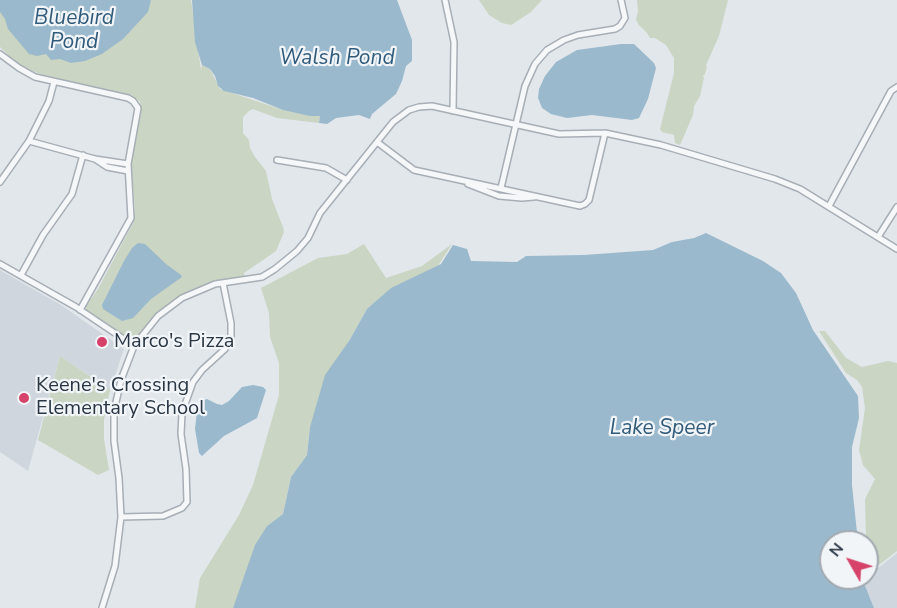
<!DOCTYPE html>
<style>
body{margin:0}
#map{position:relative;width:897px;height:608px;overflow:hidden;background:#e2e7eb;font-family:"Nunito Sans",sans-serif}
canvas{display:block}
.north{position:absolute;left:819px;top:530px;width:60px;height:60px;box-sizing:border-box;background:#f2f5f8;border:2px solid #a2a9b0;border-radius:50%;rotate:309deg;font-size:16px;font-weight:700;line-height:24px;text-align:center;color:#293644}
.north::after{content:'';display:block;margin:auto;width:21px;height:27px;background:#d6426a;clip-path:polygon(50% 0,100% 100%,50% 72%,0 100%)}
</style>
<div id="map">
<canvas width="897" height="608"></canvas>
<div class="north">N</div>
</div>
<script>
const context = document.querySelector('canvas').getContext('2d');
context.lineJoin = 'round';
function fill(path, color) {
  context.fillStyle = color;
  context.fill(path, 'evenodd');
}
function toPath(rows) {
  const path = new Path2D();
  for (const r of rows) {
    path.moveTo(r[0], r[1]);
    for (let i = 2; i < r.length; i += 2) path.lineTo(r[i], r[i + 1]);
  }
  return path;
}
function trace(path, color, width, dash) {
  context.strokeStyle = color;
  context.lineWidth = width;
  context.lineCap = dash ? 'butt' : 'round';
  context.setLineDash(dash || []);
  context.stroke(path);
}
function label(font, color, halo, rows, align = 'center') {
  context.font = font + ' "Nunito Sans",sans-serif';
  context.lineWidth = 4.5;
  context.setLineDash([]);
  context.textBaseline = 'middle';
  context.strokeStyle = halo;
  context.fillStyle = color;
  for (const [text, x, y, turn = 0] of rows) {
    context.save();
    context.translate(x, y);
    context.rotate((+turn || 0) * Math.PI / 180);
    context.textAlign = isNaN(turn) ? turn : align;
    if (halo) context.strokeText(text, 0, 0);
    context.fillText(text, 0, 0);
    context.restore();
  }
}
fill(toPath([
 [0,270,61,305,124,349,110,390,60,356,28,471,0,452],
 [897,553,897,608,874,608,863,580]
]), '#d0d6dd');
fill(toPath([
 [0,0,191,0,201,70,202,65,210,69,220,89,283,110,320,116,319,123,277,118,253,109,249,111,243,117,243,133,249,140,250,148,255,157,266,171,272,199,283,227,284,232,276,251,244,273,245,278,207,284,177,298,157,313,134,340,131,341,86,312,86,306,98,289,133,223,135,209,132,175,132,156,141,113,140,102,131,95,46,76,32,71,14,61,0,47],
 [479,0,542,0,531,12,511,25,502,23,489,15],
 [637,0,728,0,719,36,706,65,707,67,705,74,703,76,704,78,700,96,694,106,693,115,680,145,675,143,674,135,662,132,660,129,674,73,674,58,666,45,655,38,650,38,647,33,639,25,636,20,638,11],
 [364,244,386,278,422,266,452,244,436,269,367,309,349,341,310,427,307,455,291,477,283,514,267,526,233,608,195,608,200,578,239,515,253,485,279,395,279,363,270,337,269,313,261,288,318,258,347,254],
 [819,331,825,331,846,358,862,367,888,361,897,363,897,551,867,574,865,499,875,479,863,465,859,450,865,408,862,387,857,380,846,373],
 [60,356,110,390,104,420,104,439,109,470,98,475,38,440]
]), '#cad5c3');
fill(toPath([
 [0,0,151,0,148,12,123,39,102,54,85,61,71,63,60,59,51,60,46,54,37,56,29,54,8,29,5,19,0,12],
 [192,0,397,0,412,40,412,61,406,66,402,81,396,94,372,114,370,119,359,115,336,118,327,124,319,123,320,116,310,116,283,110,253,98,224,91,218,86,215,76,210,69,202,65,195,42],
 [621,44,634,44,654,63,656,68,648,99,639,118,632,120,592,115,567,118,551,114,542,108,538,98,539,89,545,76,556,62,577,50],
 [706,233,763,261,781,273,796,293,813,330,858,396,859,418,852,447,852,485,858,542,831,542,831,578,862,578,874,608,233,608,255,545,267,526,283,514,291,477,307,455,310,427,325,375,349,341,367,309,391,288,441,264,453,245,467,249,471,261,517,262,526,256,584,255,653,250,672,242,694,238],
 [138,243,145,244,166,264,181,275,182,277,151,299,133,318,122,321,103,309,102,305,124,261,132,248],
 [253,385,263,387,266,390,257,418,224,436,202,456,199,453,195,429,197,411,201,401,207,399,217,404,222,405,229,401,242,387]
]), '#9bb9cd');
const minor = toPath([
 [445,0,454,42,453,111],
 [0,54,19,68,35,77,128,98,133,101,138,108,128,164,131,218,80,310],
 [29,141,95,159,128,164],
 [377,142,414,170,580,206,585,204,589,200,605,133],
 [95,159,107,167,128,171],
 [277,160,326,168,347,180],
 [0,182,29,141,49,101,54,82],
 [468,184,499,196,522,198,534,197],
 [501,188,525,86,535,64,547,50,564,40,578,35,615,29,620,26,625,18,621,0],
 [829,206,891,91,897,87],
 [878,237,897,207],
 [0,264,76,307,134,346],
 [21,275,43,235,72,194,83,155],
 [121,517,163,516,182,508,187,502,186,469,181,434,182,413,193,382,202,370,225,349,231,337,231,323,223,283],
 [102,608,115,566,121,517,119,478,114,441,114,411,121,380,134,346,158,316,182,298,215,284,262,277,275,269,297,251,308,238,320,213,393,122,409,110,419,107,432,106,559,134,605,133,661,145,775,179,800,189,897,249]
]);
trace(minor, '#a7aeb6', 8);
trace(minor, '#f5f7f9', 5);
for (const [x, y, r, color] of [
 [102,342,6,"#d6426a"],
 [24,398,6,"#d6426a"]
]) {
  const dot = new Path2D();
  dot.arc(x, y, r, 0, 2 * Math.PI);
  context.fillStyle = color;
  context.fill(dot);
  trace(dot, '#f2f5f8', 2);
}
label('20px', '#293644', '#f2f5f8', [
 ["Marco's Pizza",114,342],
 ["Keene's Crossing",36,386],
 ["Elementary School",36,409]
], 'left');
label('italic 21px', '#315b7b', '#f2f5f8', [
 ["Bluebird",74,19],
 ["Pond",74,43],
 ["Walsh Pond",337,59],
 ["Lake Speer",662,429]
]);
</script>
